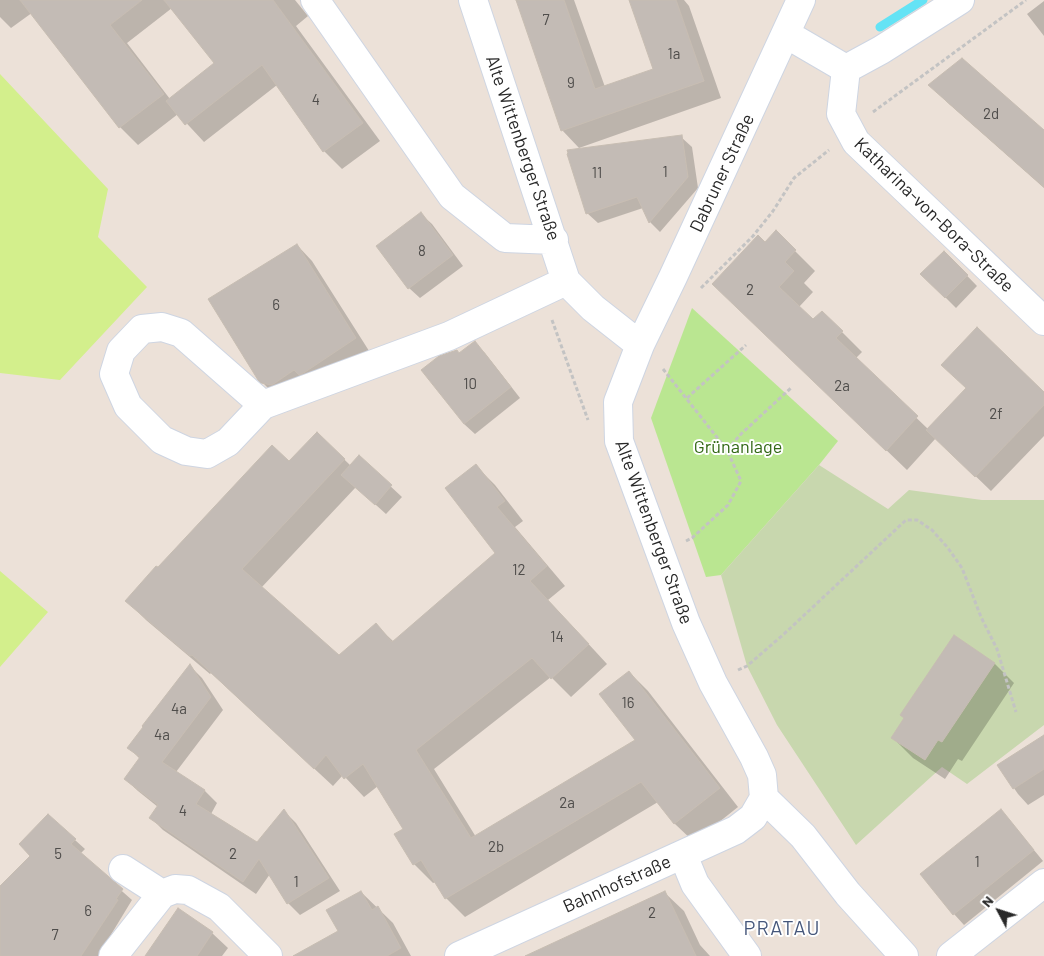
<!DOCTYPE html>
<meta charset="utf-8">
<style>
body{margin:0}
#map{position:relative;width:1044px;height:956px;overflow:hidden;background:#ece1d8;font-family:Barlow,sans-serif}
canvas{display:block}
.north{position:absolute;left:974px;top:886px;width:50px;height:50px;-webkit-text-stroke:4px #fff;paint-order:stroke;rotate:310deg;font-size:14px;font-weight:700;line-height:20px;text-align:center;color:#282828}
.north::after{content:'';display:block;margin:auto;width:18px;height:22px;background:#282828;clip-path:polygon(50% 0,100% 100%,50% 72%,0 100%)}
</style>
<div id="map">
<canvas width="1044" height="956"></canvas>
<div class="north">N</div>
</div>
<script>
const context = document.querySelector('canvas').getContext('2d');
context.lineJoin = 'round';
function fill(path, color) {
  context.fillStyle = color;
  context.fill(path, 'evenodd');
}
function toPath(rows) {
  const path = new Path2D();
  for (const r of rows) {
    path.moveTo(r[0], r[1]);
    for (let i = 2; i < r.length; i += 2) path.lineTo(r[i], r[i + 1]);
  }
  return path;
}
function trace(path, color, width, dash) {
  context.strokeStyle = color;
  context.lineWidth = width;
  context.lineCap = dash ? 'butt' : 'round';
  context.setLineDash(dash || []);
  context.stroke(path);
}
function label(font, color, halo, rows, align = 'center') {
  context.font = font + ' Barlow,sans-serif';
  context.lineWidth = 4;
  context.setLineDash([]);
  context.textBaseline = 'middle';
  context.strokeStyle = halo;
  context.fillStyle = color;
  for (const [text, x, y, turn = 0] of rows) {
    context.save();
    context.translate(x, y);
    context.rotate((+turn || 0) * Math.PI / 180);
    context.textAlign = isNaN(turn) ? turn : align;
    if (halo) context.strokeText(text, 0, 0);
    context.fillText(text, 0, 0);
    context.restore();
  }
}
fill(toPath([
 [692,308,838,441,819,465,721,575,706,577,651,418]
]), '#bae691');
fill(toPath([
 [819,465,888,509,909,490,982,500,1044,500,1044,725,967,784,942,767,856,845,777,725,747,666,721,575]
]), '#c8d7ae');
fill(toPath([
 [0,74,108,189,98,237,147,287,60,380,0,373],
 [0,571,48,612,0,667]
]), '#d3ef8c');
fill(toPath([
 [0,0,46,0,47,2,11,28,0,17],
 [97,0,295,0,308,16,296,26,380,141,342,169,324,151,277,85,204,142,178,114,138,145,120,127,50,36],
 [172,8,215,63,170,99,127,43],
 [521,0,574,0,605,87,654,70,630,0,684,0,689,6,721,98,579,148,562,130],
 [1044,1,1044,36,1027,14],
 [930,85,1044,132,1044,188,949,104],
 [681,137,692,147,698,188,660,232,650,222,643,208,598,223,587,213],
 [421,214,432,224,463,266,420,298,409,288],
 [297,245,312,261,371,354,278,398,259,379],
 [795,251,815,271,804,283,813,292,799,307,813,321,822,312,862,352,855,359,928,429,1044,393,1044,436,991,491,936,438,907,470,734,304],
 [944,252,977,286,956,308,922,274],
 [474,343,485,353,520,398,475,434,464,424,459,354],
 [317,433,351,466,359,457,402,497,386,514,356,487,261,588,339,657,376,625,394,642,496,553,476,466,495,485,523,521,515,527,565,586,548,600,607,664,571,697,551,677,434,769,476,837,637,740,629,672,648,691,738,807,694,842,675,824,658,802,465,917,446,898,436,882,433,883,414,864,396,835,404,829,378,786,364,797,343,775,333,786,211,673,210,674,146,620,127,601,158,569,289,462],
 [994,663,1014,683,962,761,958,759,945,779,913,758,893,738],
 [190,666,202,678,223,710,176,772,205,791,217,803,211,814,257,844,284,811,296,823,340,891,300,915,288,903,270,874,256,894,163,830,151,818,158,807,138,791,125,779,140,759,129,748],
 [1044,739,1044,795,1028,805,1018,794,999,766],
 [1001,810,1043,861,964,925,954,914],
 [75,840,85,849,80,854,132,900,98,956,0,956,0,888],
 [361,892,393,923,411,956,300,956,340,932],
 [665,893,684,911,700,945,710,956,528,956],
 [212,933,228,948,222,956,147,956]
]), '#0003');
trace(toPath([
 [880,27,923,0]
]), '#64e3f5', 9);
const building = toPath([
 [20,0,142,0,110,25,164,94,119,128,20,0],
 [164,0,273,0,363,123,323,152,262,65,185,125,166,101,214,63,164,0],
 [516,0,564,0,595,89,653,69,629,0,676,0,704,81,561,131,516,0],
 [962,58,1044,130,1044,187,928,85,962,58],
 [682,135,688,177,649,223,637,197,586,214,567,154,568,153,567,150,682,135],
 [421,212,453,255,408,289,376,246,421,212],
 [776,230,796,250,785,262,794,271,779,287,813,319,822,311,843,331,836,338,918,416,886,451,712,284,758,235,765,242,776,230],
 [297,244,356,338,302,374,299,375,294,370,272,385,261,383,258,380,208,299,297,244],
 [944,251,968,275,945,298,920,274,944,251],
 [977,327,1044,392,1044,405,975,477,926,430,966,388,941,365,977,327],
 [475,341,511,387,464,424,421,370,439,356,457,350,459,353,475,341],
 [317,432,345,459,242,569,339,655,376,623,392,642,495,553,445,488,476,464,505,501,497,507,547,566,530,581,589,644,551,679,532,658,416,750,471,838,635,740,599,694,629,671,720,788,674,824,641,782,445,899,421,860,413,865,394,834,403,829,363,764,344,779,326,755,314,769,192,655,190,656,125,601,156,566,158,567,272,445,289,461,317,432],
 [359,455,392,485,375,505,341,475,359,455],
 [954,635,995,663,942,742,938,740,925,760,891,738,904,718,900,715,954,635],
 [190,664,211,697,162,762,205,790,196,804,257,842,284,809,329,878,287,904,259,859,243,882,149,818,158,805,124,779,140,757,127,748,143,727,142,726,190,664],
 [1044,735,1044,769,1013,789,997,765,1044,735],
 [1001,809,1034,850,953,915,920,874,1001,809],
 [48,814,76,839,71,844,123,889,116,899,118,900,81,956,0,956,0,886,30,856,19,844,48,814],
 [361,891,372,910,378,906,401,948,387,956,293,956,338,931,326,910,361,891],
 [665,891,696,956,525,956,665,891],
 [178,908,213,932,197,956,145,956,178,908]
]);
fill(building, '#c3bbb5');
trace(building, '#c7bdb2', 1);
const minor = toPath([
 [315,0,452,196,505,238,554,240],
 [473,0,566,281,593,308,640,345],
 [801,0,673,277,640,345,618,402,619,441,686,623,713,683,754,757,762,775,764,798,803,836,848,894,904,956],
 [786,34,846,69],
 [846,69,841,114,856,142,1044,321],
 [846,69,881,50,960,0],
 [263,405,181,333,162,327,142,329,121,351,114,374,128,406,162,440,186,451,207,454,228,442,263,405,449,336,566,281],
 [683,855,695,884,747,956],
 [123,869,162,894],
 [113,956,162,894,175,889,188,890,219,907,268,956],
 [459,956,736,830,753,817,764,798],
 [951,956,1044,883]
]);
trace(minor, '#ced5e2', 30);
trace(toPath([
 [873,112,1026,0],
 [701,288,753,236,773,211,794,178,829,150],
 [552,320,588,420],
 [663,369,727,450],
 [687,398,746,345],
 [686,541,692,538,728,505,741,481,727,450,741,434,792,387],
 [738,670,747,666,784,634,906,520,917,520,932,530,948,548,962,568,981,617,997,649,1016,712]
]), '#c3c3c3', 3, [4, 2.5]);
trace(minor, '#fff', 28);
label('15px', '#4f4d4b', null, [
 ["7",546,20],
 ["1a",674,54],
 ["9",571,83],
 ["4",316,100],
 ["2d",991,114],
 ["1",665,172],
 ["11",597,173],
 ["8",422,251],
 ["2",750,290],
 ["6",276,305],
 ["10",470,384],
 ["2a",842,386],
 ["2f",996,414],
 ["12",519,570],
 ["14",557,637],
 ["16",628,703],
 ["4a",179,709],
 ["4a",162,735],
 ["2a",567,803],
 ["4",183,811],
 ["2b",496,847],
 ["5",58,854],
 ["2",233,854],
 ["1",977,862],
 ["1",296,882],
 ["6",88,911],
 ["2",652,913],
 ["7",55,935]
]);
label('18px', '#282828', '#fff', [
 ["Alte Wittenberger Straße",523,148,71],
 ["Dabruner Straße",722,173,-65],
 ["Katharina-von-Bora-Straße",934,215,44],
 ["Alte Wittenberger Straße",654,532,70],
 ["Bahnhofstraße",617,884,-24]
]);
label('18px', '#326815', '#fff', [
 ["Grünanlage",738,447]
]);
context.letterSpacing = '1px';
label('20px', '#46577b', '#fff', [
 ["PRATAU",782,928]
]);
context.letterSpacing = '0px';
</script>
